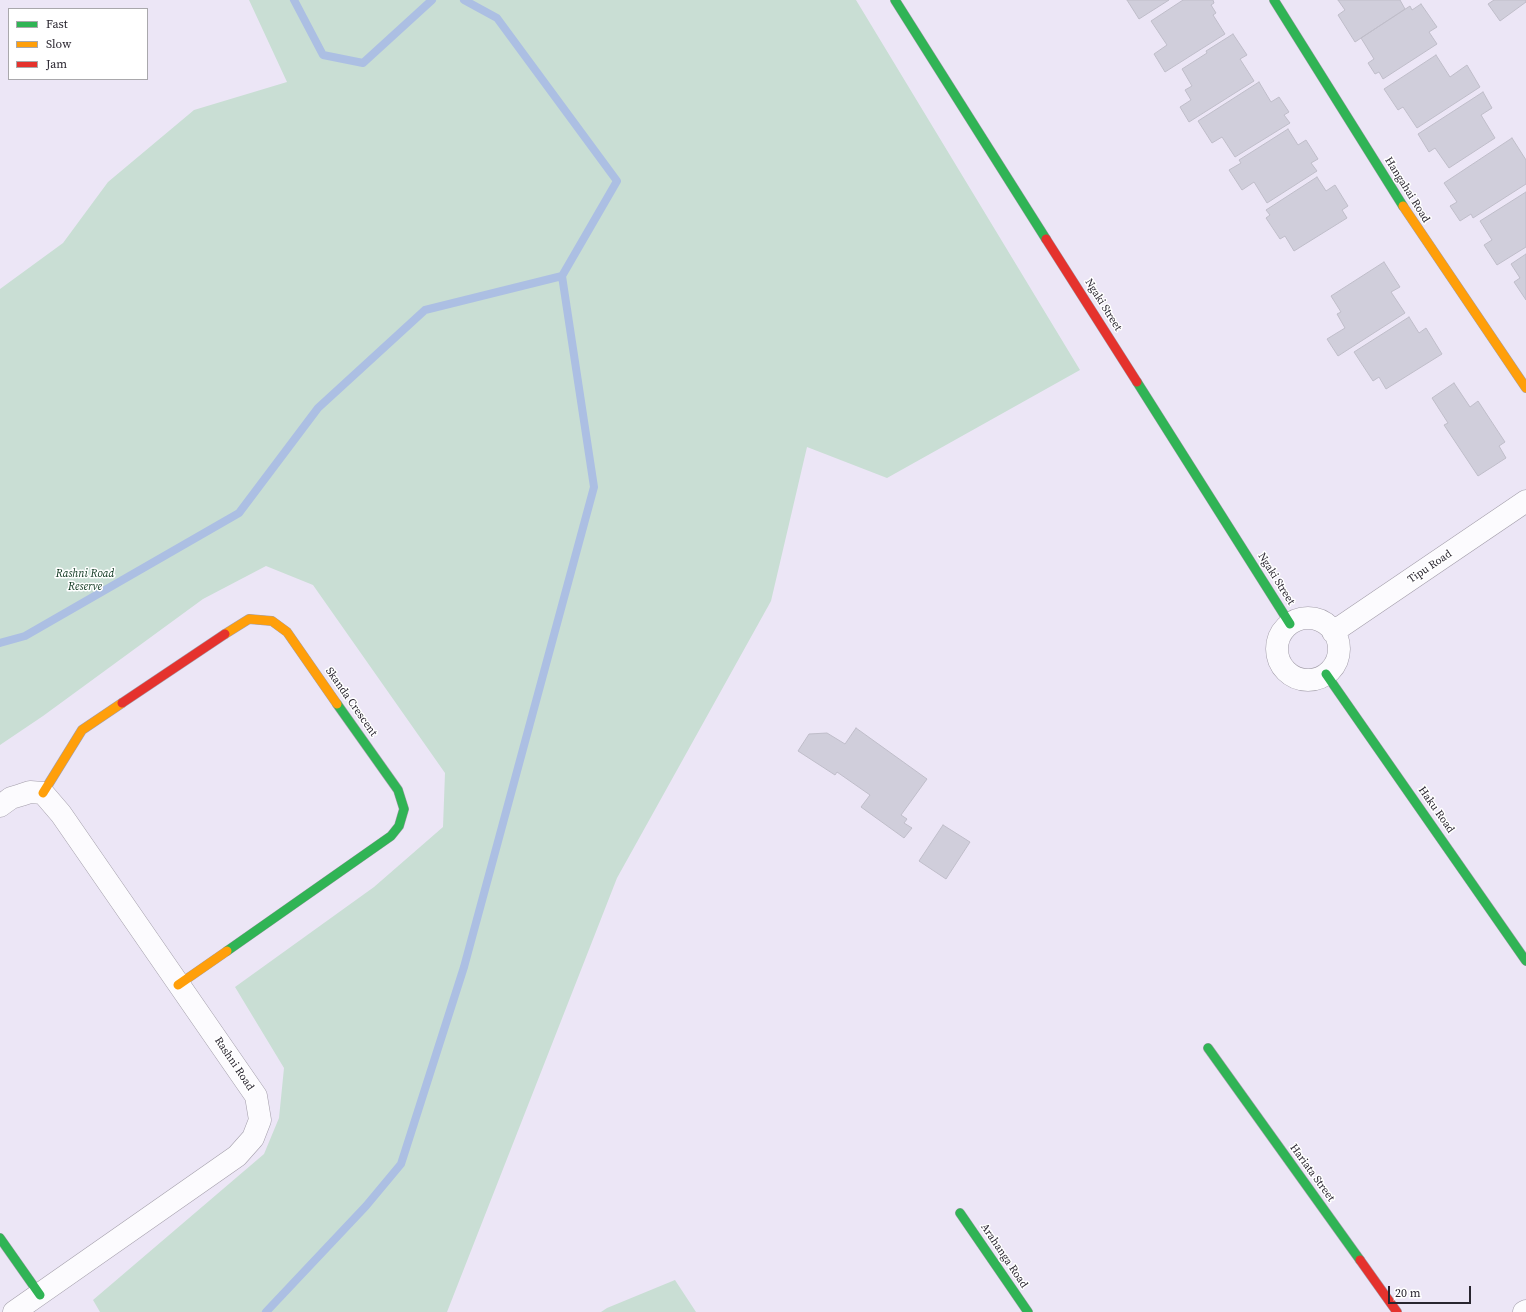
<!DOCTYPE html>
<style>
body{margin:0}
#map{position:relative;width:1526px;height:1312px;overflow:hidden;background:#ece6f6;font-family:"Source Serif 4",serif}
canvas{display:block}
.legend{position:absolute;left:8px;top:8px;width:140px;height:72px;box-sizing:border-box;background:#fff;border:1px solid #a9a8ac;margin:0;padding:5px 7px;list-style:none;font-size:12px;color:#29252f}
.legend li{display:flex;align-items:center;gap:8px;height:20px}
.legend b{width:20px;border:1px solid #a9a8ac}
.scale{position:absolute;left:1388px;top:1286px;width:83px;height:18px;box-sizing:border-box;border:2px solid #29252f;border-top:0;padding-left:5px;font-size:12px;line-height:14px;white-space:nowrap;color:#29252f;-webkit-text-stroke:3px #fff;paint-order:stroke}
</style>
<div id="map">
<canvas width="1526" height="1312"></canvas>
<ul class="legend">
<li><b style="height:5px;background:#30b455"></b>Fast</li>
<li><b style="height:5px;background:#ff9f0a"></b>Slow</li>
<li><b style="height:5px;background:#e5322d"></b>Jam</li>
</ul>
<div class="scale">20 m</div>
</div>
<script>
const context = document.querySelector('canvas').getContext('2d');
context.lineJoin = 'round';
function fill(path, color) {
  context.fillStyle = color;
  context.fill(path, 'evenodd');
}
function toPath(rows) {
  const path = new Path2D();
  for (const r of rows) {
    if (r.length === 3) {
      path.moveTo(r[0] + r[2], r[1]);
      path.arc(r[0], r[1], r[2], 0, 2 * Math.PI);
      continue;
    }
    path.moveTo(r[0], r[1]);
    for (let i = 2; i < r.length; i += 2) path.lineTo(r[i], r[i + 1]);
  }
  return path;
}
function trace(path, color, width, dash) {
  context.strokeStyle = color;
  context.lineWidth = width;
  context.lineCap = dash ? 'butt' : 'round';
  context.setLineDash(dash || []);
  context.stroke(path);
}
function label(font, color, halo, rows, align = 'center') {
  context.font = font + ' "Source Serif 4",serif';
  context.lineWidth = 3;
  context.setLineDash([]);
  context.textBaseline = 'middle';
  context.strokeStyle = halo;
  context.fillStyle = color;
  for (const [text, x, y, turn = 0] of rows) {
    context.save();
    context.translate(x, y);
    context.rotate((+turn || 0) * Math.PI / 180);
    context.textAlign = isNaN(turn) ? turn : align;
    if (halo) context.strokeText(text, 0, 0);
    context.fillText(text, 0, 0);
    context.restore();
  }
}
fill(toPath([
 [249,0,856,0,1080,370,887,478,807,447,771,601,617,878,447,1312,100,1312,93,1300,264,1154,279,1118,284,1068,235,987,374,887,443,827,445,773,313,585,266,566,203,599,43,716,0,745,0,289,63,243,108,182,194,110,287,82],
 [675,1280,696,1312,601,1312,607,1308]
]), '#c9ded4');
trace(toPath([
 [294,0,323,55,363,63,432,0],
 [0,643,25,636,239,513,318,408,425,310,562,276,617,181,497,18,464,0],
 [266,1312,366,1206,401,1164,464,967,594,487,562,276]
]), '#acbfe3', 8);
const building = toPath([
 [1127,0,1169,0,1139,19,1127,0],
 [1183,0,1213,0,1214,3,1211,5,1216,13,1213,15,1225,34,1165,72,1154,54,1167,45,1151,21,1183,0],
 [1338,0,1400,0,1405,9,1355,42,1338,15,1345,10,1338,0],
 [1494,0,1526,0,1526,2,1500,21,1488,4,1494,0],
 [1421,4,1437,27,1429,32,1437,44,1383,79,1379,72,1375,74,1368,63,1374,59,1361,38,1410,6,1412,10,1421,4],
 [1233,34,1247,55,1240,59,1254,81,1189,122,1180,107,1191,100,1185,90,1192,86,1182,69,1207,53,1206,51,1233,34],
 [1436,55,1450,77,1467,65,1480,87,1417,128,1403,107,1398,110,1384,89,1436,55],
 [1259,82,1271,102,1279,97,1289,112,1284,115,1290,123,1235,157,1222,137,1212,143,1198,121,1259,82],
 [1483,92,1492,108,1481,115,1495,138,1449,168,1435,148,1429,152,1418,134,1483,92],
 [1288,129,1298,145,1306,140,1318,159,1311,163,1317,171,1267,203,1254,182,1242,190,1229,170,1241,163,1239,160,1288,129],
 [1512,138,1526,160,1526,184,1473,218,1471,214,1460,221,1450,206,1457,202,1444,183,1512,138],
 [1317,177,1326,191,1335,185,1348,206,1342,210,1347,218,1294,251,1285,236,1280,239,1266,218,1270,215,1266,210,1317,177],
 [1526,192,1526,247,1497,265,1484,245,1492,240,1480,221,1526,192],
 [1526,254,1526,300,1514,282,1520,278,1511,264,1526,254],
 [1384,262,1400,287,1391,292,1405,313,1338,356,1327,339,1345,328,1337,314,1341,312,1331,296,1384,262],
 [1409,317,1419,333,1426,328,1442,354,1386,389,1379,377,1373,381,1354,352,1409,317],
 [1454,383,1470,407,1478,401,1505,442,1499,446,1506,458,1478,476,1444,425,1448,423,1432,398,1454,383],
 [856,728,927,779,901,815,907,819,904,823,912,828,904,838,861,807,870,795,837,772,835,775,798,751,809,734,827,733,845,744,856,728],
 [943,825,970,842,946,879,919,861,943,825]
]);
fill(building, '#d0cedb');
trace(building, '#bfbdc9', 1);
const street = toPath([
 [1308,649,31],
 [1333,632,1526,501],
 [0,806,11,798,21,795,30,792,43,793,61,814,256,1096,260,1120,253,1138,237,1156,14,1312],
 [1524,1312,1526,1311]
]);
const fast = toPath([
 [895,0,1046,239],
 [1274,0,1403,206],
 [1137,382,1290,624],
 [1326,674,1526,961],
 [227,951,391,836,399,826,404,809,398,790,337,704],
 [1208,1048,1360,1260],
 [960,1213,1028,1312],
 [0,1238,40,1295]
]);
const slow = toPath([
 [1403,206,1526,388],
 [225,634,249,619,272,621,287,632,337,704],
 [43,793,82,730,122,703],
 [178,985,227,951]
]);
const jam = toPath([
 [1046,239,1137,382],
 [122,703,225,634],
 [1360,1260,1397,1312]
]);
trace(street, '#a39eaa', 23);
trace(fast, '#a39eaa', 10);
trace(slow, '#a39eaa', 10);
trace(jam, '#a39eaa', 10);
trace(street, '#fcfbfe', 22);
trace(fast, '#30b455', 9);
trace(slow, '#ff9f0a', 9);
trace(jam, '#e5322d', 9);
label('11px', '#29252f', '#fff', [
 ["Hangahai Road",1407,190,58],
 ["Ngaki Street",1103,305,58],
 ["Tipu Road",1430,567,-34],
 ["Ngaki Street",1276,579,58],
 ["Skanda Crescent",351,702,55],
 ["Haku Road",1436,810,55],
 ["Rashni Road",234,1064,56],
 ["Hariata Street",1312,1173,54],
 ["Arahanga Road",1004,1256,56]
]);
label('italic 11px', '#09321a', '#fff', [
 ["Rashni Road",85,574],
 ["Reserve",85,587]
]);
</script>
